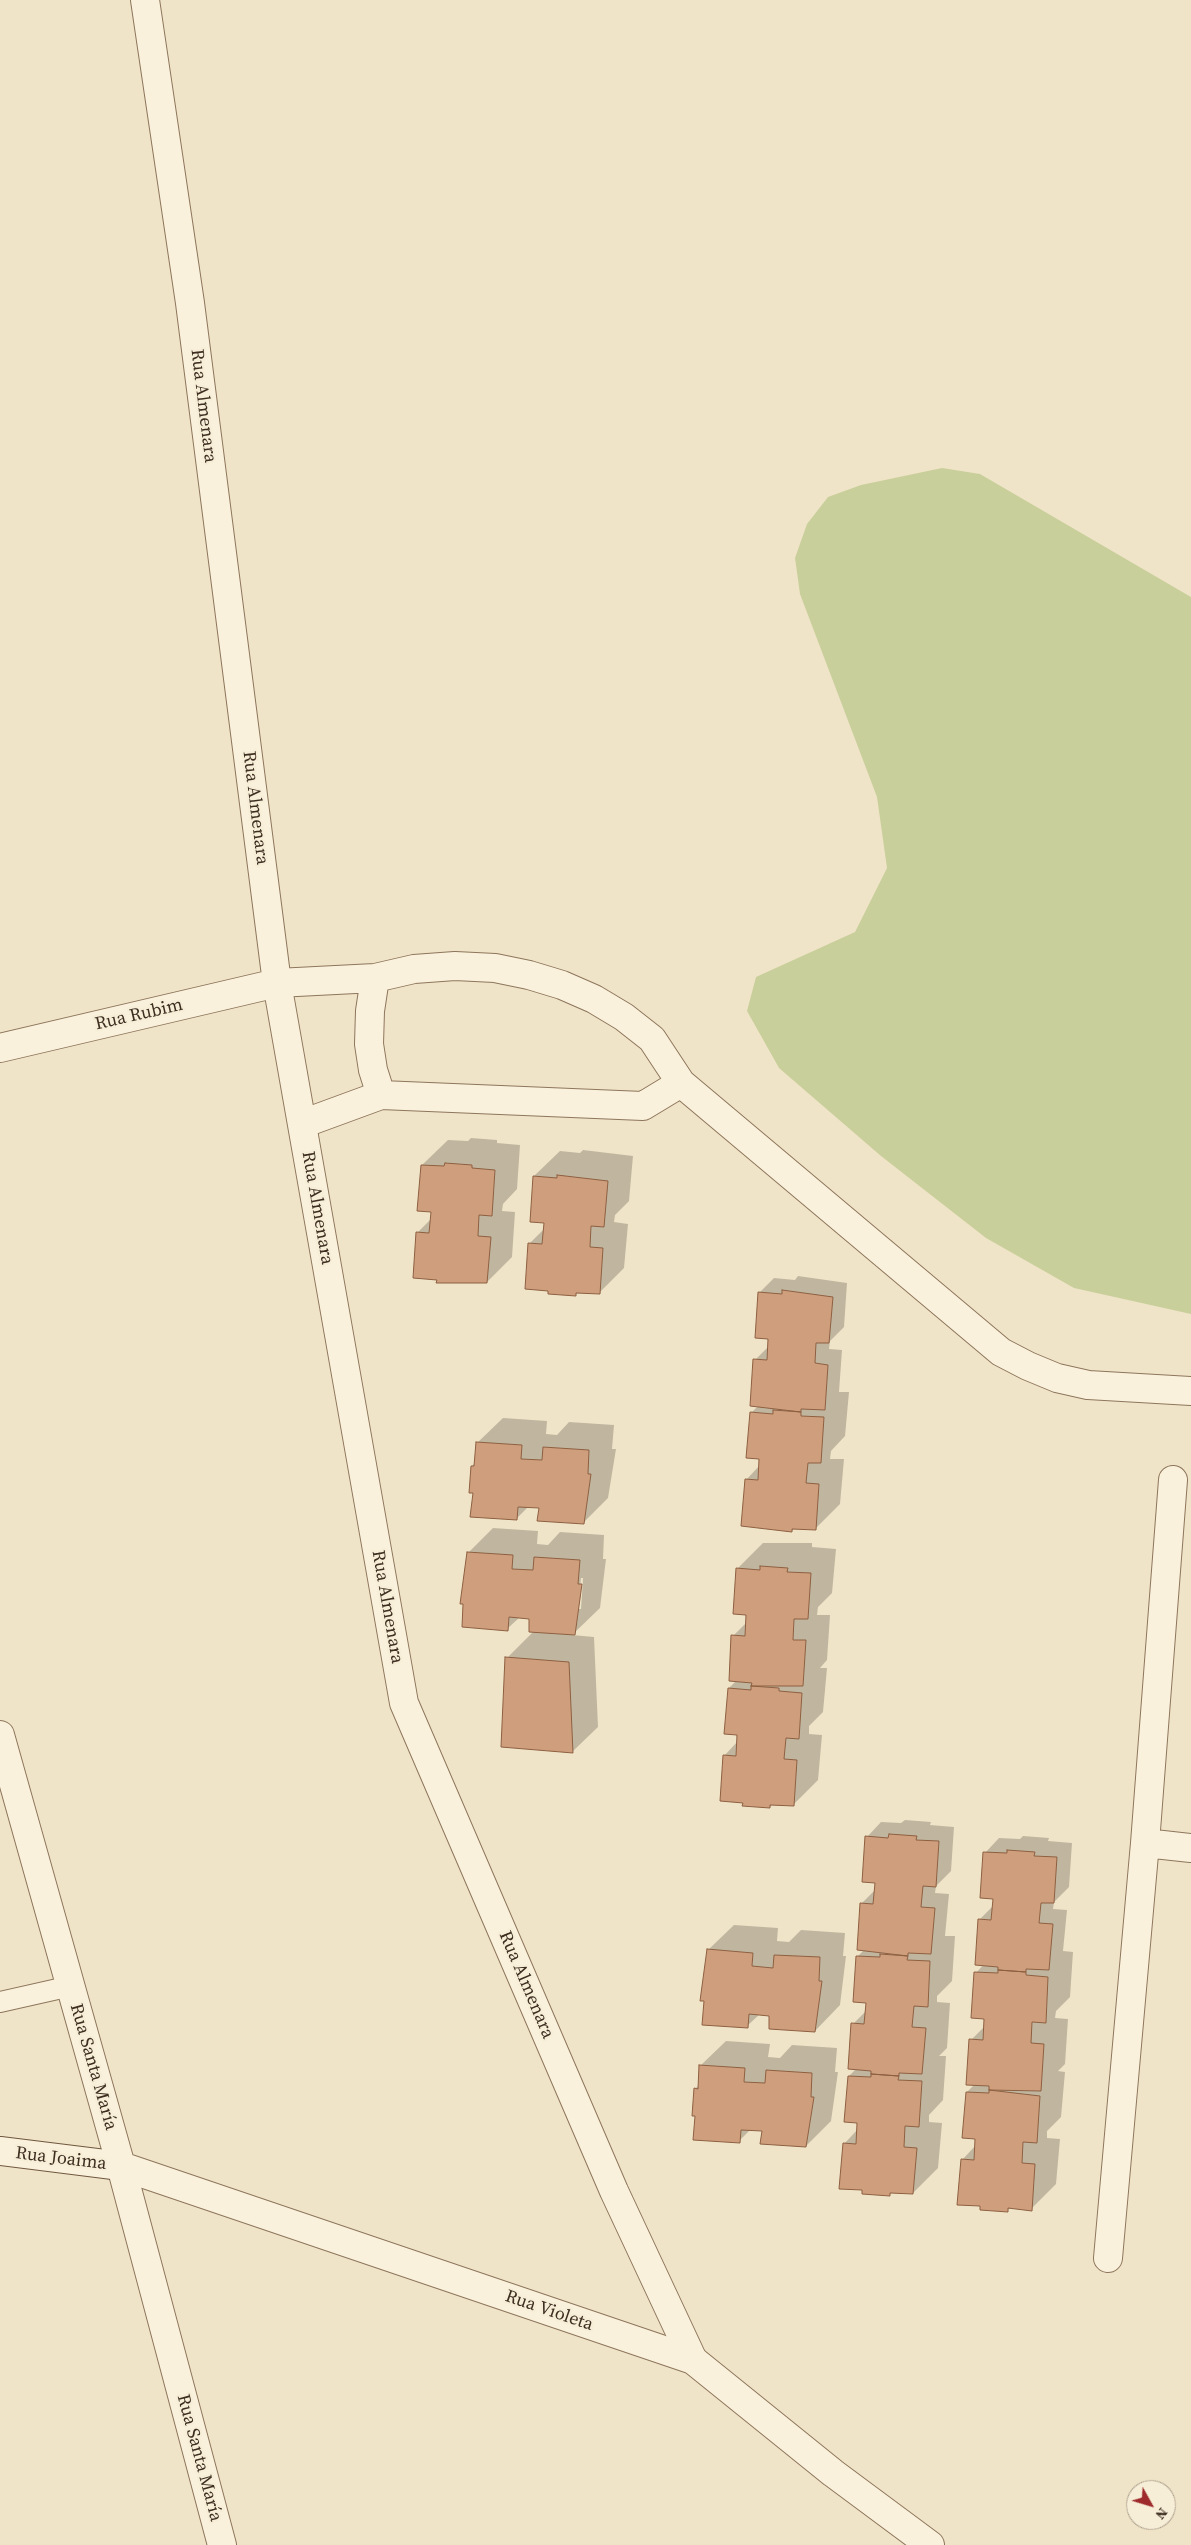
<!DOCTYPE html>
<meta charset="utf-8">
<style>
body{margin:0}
#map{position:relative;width:1191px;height:2545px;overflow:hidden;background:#f0e4c8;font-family:"Source Serif 4",serif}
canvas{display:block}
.north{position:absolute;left:1126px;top:2480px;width:50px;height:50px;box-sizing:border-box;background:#f7eed8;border:1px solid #ada18e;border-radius:50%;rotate:129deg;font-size:14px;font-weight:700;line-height:20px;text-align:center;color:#3d2e20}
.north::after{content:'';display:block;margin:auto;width:18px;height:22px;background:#9e2a2b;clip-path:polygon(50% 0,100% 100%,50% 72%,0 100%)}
</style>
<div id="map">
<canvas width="1191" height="2545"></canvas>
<div class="north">N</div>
</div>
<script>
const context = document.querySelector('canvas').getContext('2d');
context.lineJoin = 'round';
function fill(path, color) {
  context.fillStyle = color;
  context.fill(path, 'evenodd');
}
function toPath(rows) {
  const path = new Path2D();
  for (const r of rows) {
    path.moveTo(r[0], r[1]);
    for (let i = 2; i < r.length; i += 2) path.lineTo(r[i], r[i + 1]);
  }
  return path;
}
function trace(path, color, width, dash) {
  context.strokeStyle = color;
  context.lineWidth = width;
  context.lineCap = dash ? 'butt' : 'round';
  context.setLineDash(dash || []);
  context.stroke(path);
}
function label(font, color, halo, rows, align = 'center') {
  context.font = font + ' "Source Serif 4",serif';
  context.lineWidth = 4.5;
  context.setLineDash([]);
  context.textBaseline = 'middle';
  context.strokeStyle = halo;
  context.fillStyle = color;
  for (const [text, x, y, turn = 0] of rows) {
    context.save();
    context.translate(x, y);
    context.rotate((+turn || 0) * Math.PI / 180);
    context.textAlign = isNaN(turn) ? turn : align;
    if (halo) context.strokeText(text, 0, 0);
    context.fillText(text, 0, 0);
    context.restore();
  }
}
fill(toPath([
 [942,468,980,474,1191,597,1191,1314,1074,1288,986,1238,881,1156,779,1068,747,1011,756,977,855,932,887,868,877,797,800,594,795,558,807,524,828,497,861,485]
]), '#c9cf9b');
fill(toPath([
 [471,1138,497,1140,497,1143,520,1145,517,1189,503,1204,502,1211,515,1212,512,1257,487,1282,438,1279,417,1233,432,1218,432,1211,422,1165,448,1140,468,1141],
 [583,1150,633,1156,629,1201,615,1215,614,1222,628,1224,624,1268,599,1293,579,1292,575,1295,530,1243,544,1229,545,1222,534,1176,560,1151,580,1153],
 [798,1276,847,1283,844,1327,830,1341,829,1349,842,1350,839,1392,849,1392,845,1436,831,1451,830,1459,844,1459,840,1504,815,1529,795,1528,792,1531,746,1480,760,1465,751,1413,758,1406,755,1360,769,1346,759,1293,774,1278,795,1280],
 [503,1418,547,1421,546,1434,557,1435,569,1422,614,1425,612,1449,616,1449,608,1498,583,1523,540,1507,529,1506,516,1519,474,1492,472,1466,476,1462,477,1443],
 [493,1528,538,1531,537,1544,548,1545,560,1532,604,1535,603,1559,606,1559,600,1608,572,1635,594,1637,598,1727,572,1752,507,1658,534,1631,530,1617,520,1617,507,1629,468,1553],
 [581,1578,583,1578,581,1609,578,1609],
 [763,1543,812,1543,812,1547,836,1549,832,1593,818,1607,817,1615,830,1615,827,1660,820,1668,827,1668,823,1712,809,1726,809,1734,822,1735,818,1780,793,1805,773,1804,770,1807,744,1802,724,1756,738,1741,729,1688,736,1681,733,1636,747,1622,747,1614,738,1568],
 [905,1820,931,1822,930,1825,954,1827,951,1871,936,1886,935,1893,949,1894,945,1936,955,1936,952,1981,937,1996,937,2002,950,2003,947,2048,939,2056,946,2056,943,2100,929,2115,929,2122,942,2123,938,2168,913,2193,892,2192,889,2195,844,2144,858,2129,849,2076,857,2068,853,2024,867,2010,867,2002,858,1956,865,1949,861,1904,876,1889,876,1882,867,1837,881,1822,901,1823],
 [1023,1836,1049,1838,1048,1841,1072,1843,1069,1887,1054,1902,1053,1909,1067,1910,1063,1951,1073,1952,1070,1997,1056,2011,1055,2018,1068,2019,1065,2064,1058,2071,1065,2072,1061,2117,1047,2131,1047,2138,1060,2139,1056,2184,1031,2209,1011,2207,1007,2211,962,2160,976,2145,977,2138,967,2092,975,2084,971,2040,985,2026,986,2018,976,1973,984,1964,979,1920,994,1905,994,1898,985,1853,999,1838,1020,1839],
 [734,1925,778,1928,777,1941,789,1942,801,1930,845,1933,843,1956,846,1956,840,2005,815,2031,771,2015,760,2014,747,2026,708,1950],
 [726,2041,770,2044,768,2057,780,2058,792,2045,837,2048,835,2072,838,2072,831,2121,806,2146,763,2130,751,2129,739,2141,697,2115,695,2089,699,2085,700,2066]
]), '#0003');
const building = toPath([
 [445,1163,472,1165,472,1168,495,1170,492,1216,479,1215,478,1236,491,1237,487,1283,436,1283,437,1280,413,1278,416,1232,429,1233,431,1212,417,1211,421,1165,444,1166,445,1163],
 [557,1175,608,1181,604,1227,591,1226,590,1247,603,1248,600,1294,576,1293,576,1296,548,1294,548,1291,525,1289,528,1243,542,1244,544,1223,530,1222,533,1176,557,1178,557,1175],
 [782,1290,833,1297,829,1343,816,1343,815,1363,828,1365,825,1410,801,1409,801,1412,750,1406,753,1359,767,1360,768,1339,755,1338,758,1292,782,1294,782,1290],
 [773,1410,801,1412,801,1416,824,1417,821,1463,808,1463,806,1483,819,1484,816,1530,792,1529,792,1532,741,1526,745,1479,758,1480,759,1459,746,1458,750,1412,773,1414,773,1410],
 [476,1442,522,1445,521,1459,542,1460,543,1447,589,1450,588,1474,591,1474,584,1524,537,1521,539,1508,518,1507,517,1520,470,1517,473,1493,469,1493,471,1466,474,1466,476,1442],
 [467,1552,513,1555,512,1569,533,1570,534,1557,580,1560,578,1584,582,1584,575,1635,529,1632,529,1619,509,1617,508,1631,462,1627,463,1604,460,1604,467,1552],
 [760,1566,788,1568,787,1572,811,1573,808,1619,794,1619,793,1640,806,1640,803,1686,751,1686,752,1683,729,1681,731,1635,745,1636,746,1615,733,1614,736,1568,760,1570,760,1566],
 [505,1657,569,1662,573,1753,501,1747,505,1657],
 [751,1686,779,1688,779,1691,802,1693,799,1739,786,1738,784,1759,797,1760,794,1806,770,1805,770,1808,742,1806,743,1803,720,1801,723,1755,736,1756,737,1735,724,1734,728,1688,751,1690,751,1686],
 [889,1834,917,1836,916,1840,939,1841,936,1887,923,1886,921,1907,935,1908,931,1954,908,1953,908,1956,857,1950,860,1903,873,1904,875,1883,862,1882,865,1836,888,1838,889,1834],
 [1007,1850,1035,1852,1034,1856,1057,1857,1054,1903,1041,1903,1039,1923,1053,1924,1049,1970,1026,1969,1026,1972,998,1970,998,1967,975,1965,978,1919,991,1920,993,1899,980,1898,983,1852,1007,1853,1007,1850],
 [707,1949,753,1953,752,1966,773,1968,774,1955,820,1957,819,1981,822,1981,815,2032,769,2029,769,2016,749,2014,748,2028,702,2025,704,2001,700,2001,707,1949],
 [880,1954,908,1956,907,1960,930,1961,928,2007,914,2006,912,2027,926,2028,922,2074,899,2073,899,2076,871,2074,871,2071,848,2069,851,2023,864,2024,866,2003,853,2002,856,1956,880,1957,880,1954],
 [998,1970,1026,1972,1026,1975,1048,1977,1046,2023,1032,2022,1031,2043,1044,2044,1041,2091,989,2090,989,2086,966,2085,969,2039,983,2040,984,2019,971,2018,974,1972,998,1973,998,1970],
 [699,2065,745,2068,744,2082,765,2083,766,2070,812,2073,811,2097,814,2097,806,2147,760,2144,762,2131,741,2130,740,2143,693,2140,695,2116,692,2116,694,2088,698,2089,699,2065],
 [871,2074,899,2076,898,2080,922,2081,919,2127,905,2126,904,2147,917,2148,913,2194,890,2193,890,2196,862,2194,862,2190,839,2189,843,2143,856,2144,857,2123,844,2122,848,2076,871,2077,871,2074],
 [989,2090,1040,2096,1037,2143,1023,2142,1022,2163,1035,2164,1032,2211,1008,2208,1008,2212,980,2210,980,2206,957,2205,961,2159,974,2160,975,2139,962,2138,966,2092,989,2093,989,2090]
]);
fill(building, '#cf9f7d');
trace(building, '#8d5f41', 1);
const service = toPath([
 [0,2002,71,1986]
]);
const minor = toPath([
 [145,0,190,303,277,983,404,1703,614,2191,693,2360],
 [375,978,370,1011,369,1044,373,1070,381,1095],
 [0,1048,277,983,375,978,414,969,455,966,495,968,529,975,562,985,594,999,624,1017,652,1039,681,1083,1001,1352,1028,1366,1057,1378,1088,1385,1191,1391],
 [302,1124,381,1095,643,1106,681,1083],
 [1145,1843,1191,1848],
 [1108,2258,1145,1843,1173,1480]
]);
const tertiary = toPath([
 [0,1735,121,2166,222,2545],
 [121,2166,693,2360,833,2473,930,2545]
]);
const secondary = toPath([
 [0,2151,121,2166]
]);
trace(service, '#8d765c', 22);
trace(minor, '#8d765c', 30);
trace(tertiary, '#8d765c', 30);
trace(secondary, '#6f573f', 30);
trace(service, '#faf1dc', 20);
trace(minor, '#faf1dc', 28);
trace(tertiary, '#faf1dc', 28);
trace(secondary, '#faf1dc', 28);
label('18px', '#3d2e20', '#f7eed8', [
 ["Rua Almenara",203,406,83],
 ["Rua Almenara",255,808,83],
 ["Rua Rubim",139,1015,-13],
 ["Rua Almenara",317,1208,80],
 ["Rua Almenara",387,1607,80],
 ["Rua Almenara",526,1985,67],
 ["Rua Santa María",93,2067,74],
 ["Rua Joaima",61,2159,7],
 ["Rua Violeta",549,2311,19],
 ["Rua Santa María",199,2458,75]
]);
</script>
